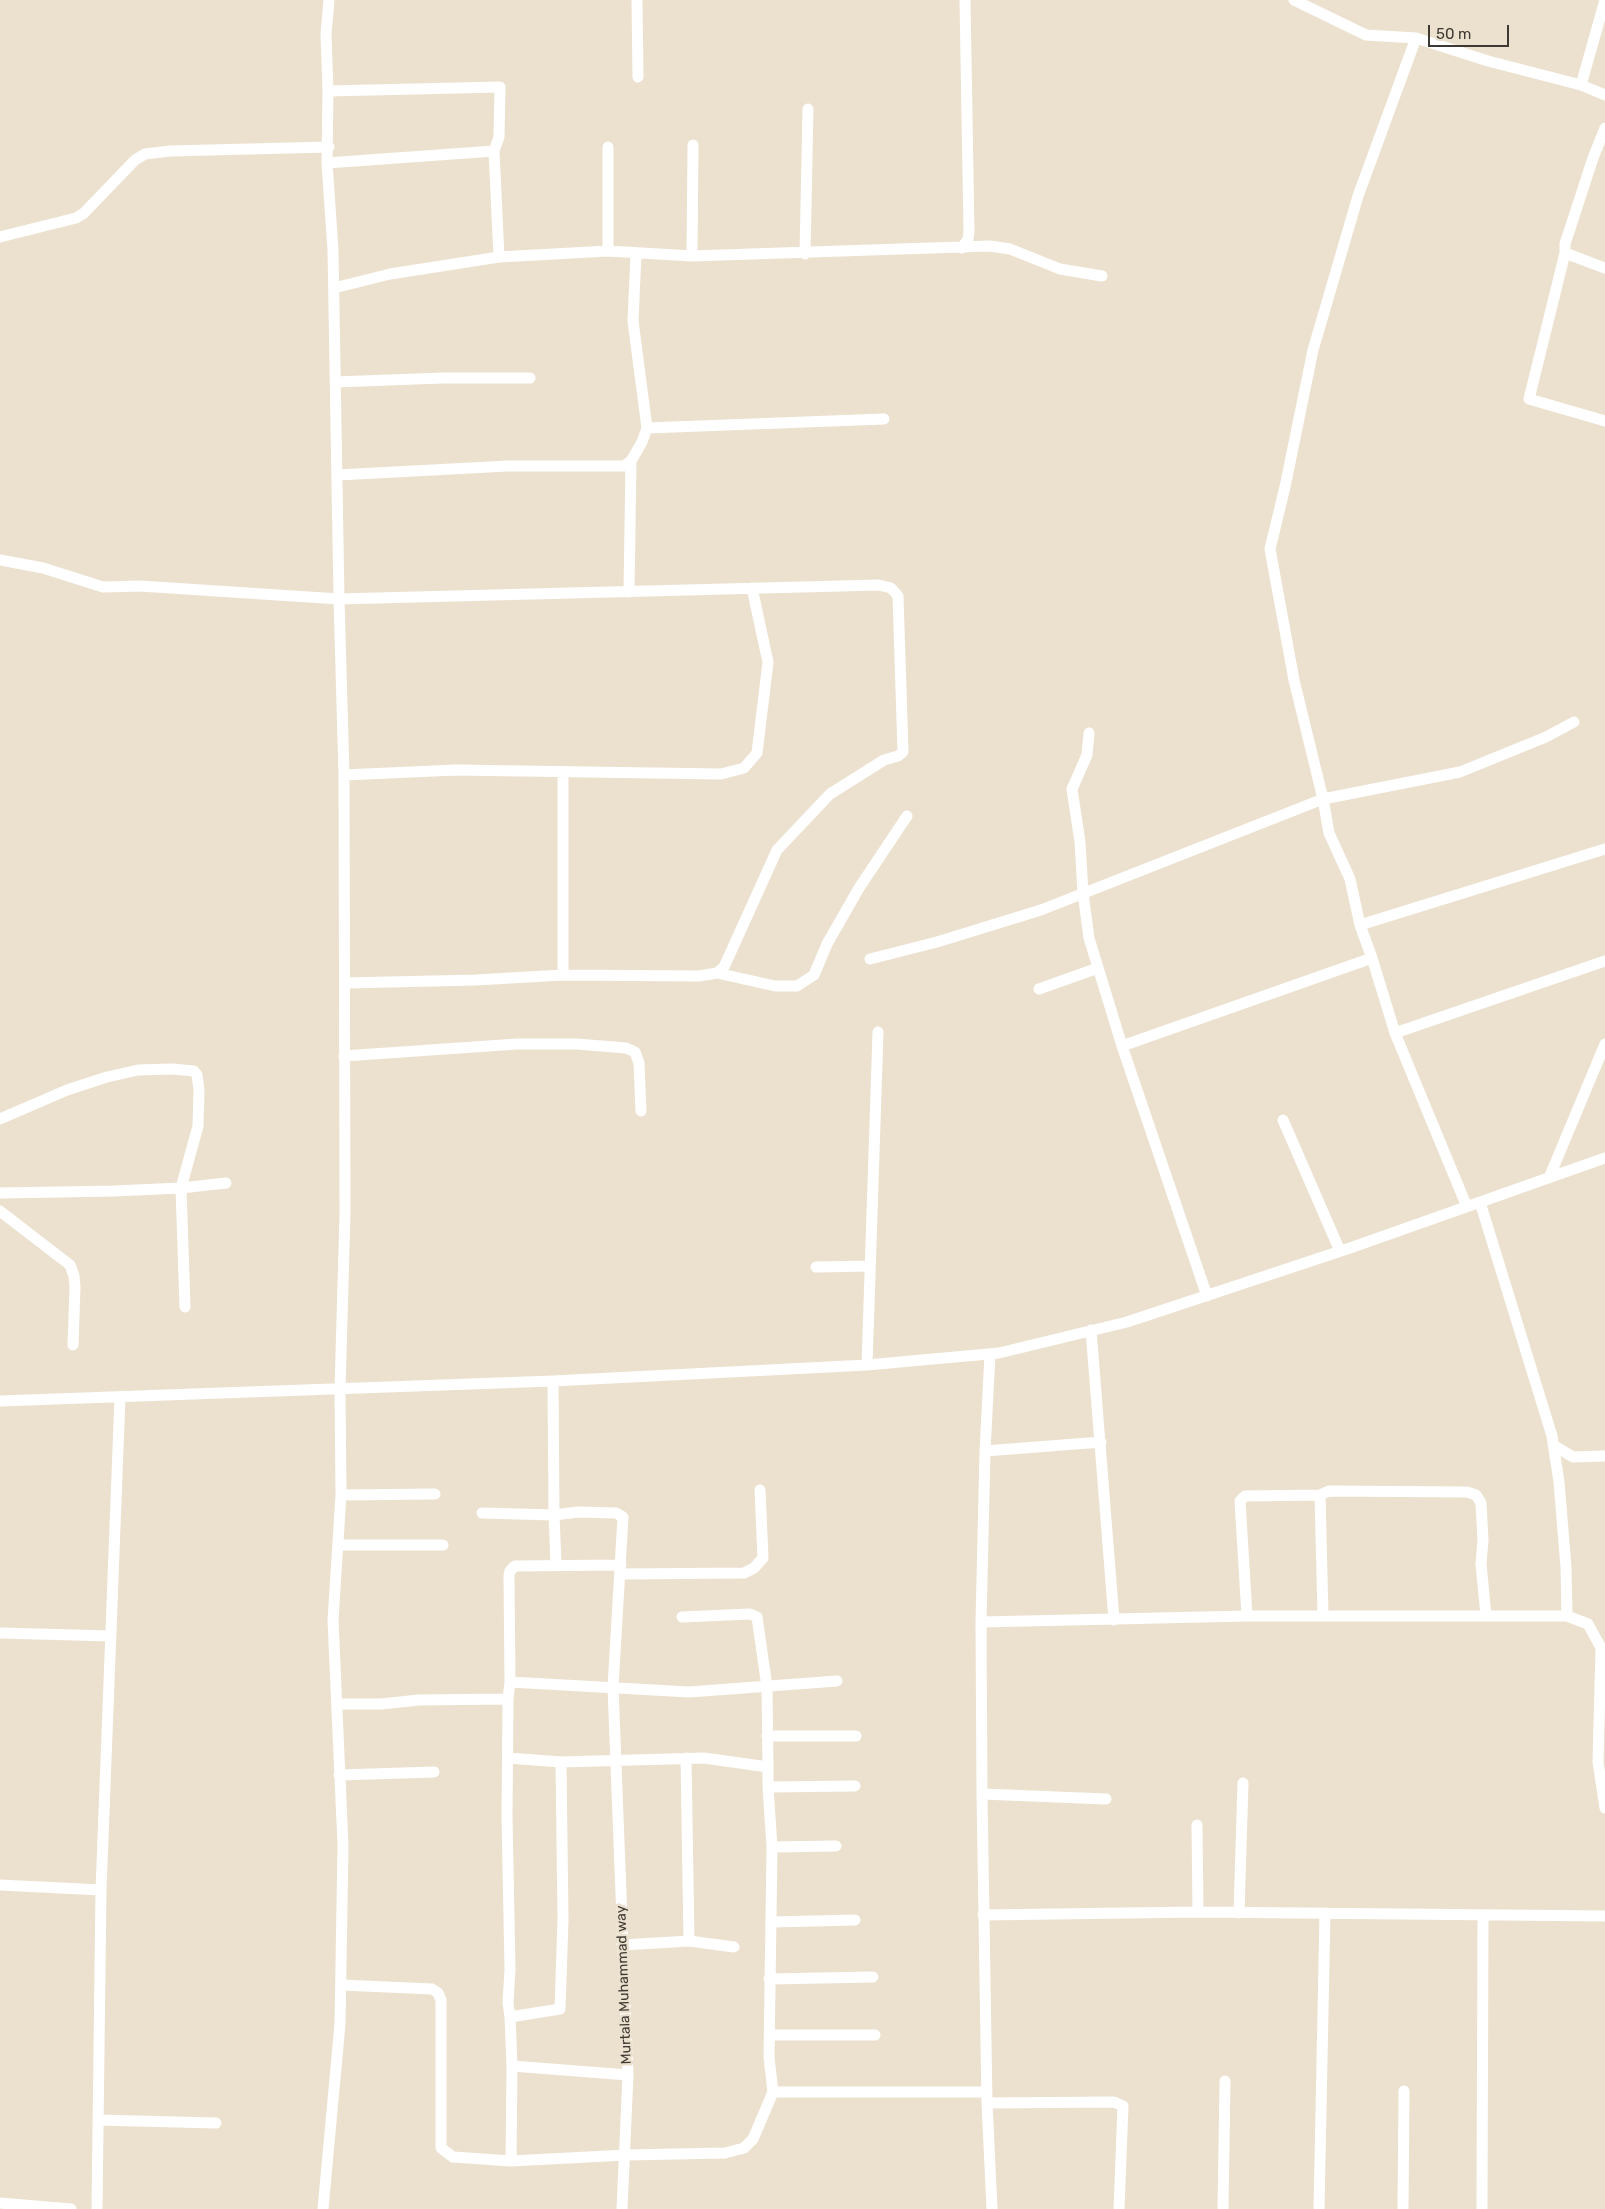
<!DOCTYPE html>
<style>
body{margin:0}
#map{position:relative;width:1605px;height:2209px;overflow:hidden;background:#ece1cf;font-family:Rubik,sans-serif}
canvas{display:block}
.scale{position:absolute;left:1428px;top:25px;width:81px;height:22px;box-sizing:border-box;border:2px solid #3d3932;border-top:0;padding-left:6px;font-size:15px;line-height:18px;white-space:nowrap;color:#3d3932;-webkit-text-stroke:4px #ece1cf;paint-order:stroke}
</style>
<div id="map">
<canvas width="1605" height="2209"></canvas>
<div class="scale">50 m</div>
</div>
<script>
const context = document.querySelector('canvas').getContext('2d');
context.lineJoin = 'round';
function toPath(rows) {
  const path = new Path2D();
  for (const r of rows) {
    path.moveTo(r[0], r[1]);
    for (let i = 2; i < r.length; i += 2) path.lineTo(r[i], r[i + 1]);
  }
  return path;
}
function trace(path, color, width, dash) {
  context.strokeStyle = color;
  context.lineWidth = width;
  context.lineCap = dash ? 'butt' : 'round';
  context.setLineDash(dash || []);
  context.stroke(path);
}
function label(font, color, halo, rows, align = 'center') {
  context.font = font + ' Rubik,sans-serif';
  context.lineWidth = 5;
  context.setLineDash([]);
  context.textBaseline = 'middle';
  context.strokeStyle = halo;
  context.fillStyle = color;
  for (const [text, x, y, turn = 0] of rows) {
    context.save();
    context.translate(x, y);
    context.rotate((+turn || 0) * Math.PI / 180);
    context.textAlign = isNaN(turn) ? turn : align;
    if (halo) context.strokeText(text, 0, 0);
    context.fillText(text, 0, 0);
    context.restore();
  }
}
trace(toPath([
 [637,0,638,77],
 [1294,0,1366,35,1416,38,1488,61,1581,85,1605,95],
 [1416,38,1358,196,1313,350,1285,487,1270,549,1294,680,1323,799,1329,833,1350,879,1360,925,1372,958,1395,1033,1467,1207],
 [1581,85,1605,0],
 [328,91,500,87,499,137,494,151,499,257],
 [1605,128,1593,158,1565,244,1565,253,1529,399,1605,421],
 [608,147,608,251],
 [327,163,494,151],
 [0,237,76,218,84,213,135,160,145,154,170,151,329,147],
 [962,248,968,239,969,232,965,0],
 [1565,253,1605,268],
 [805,254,808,109],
 [692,256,693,145],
 [334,288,390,274,499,257,608,251,692,256,990,246,1010,249,1060,269,1102,276],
 [335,382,443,378,530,378],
 [647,428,884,419],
 [338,475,508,466,624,466,631,461,642,442,647,428,633,321,636,254],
 [0,560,43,568,103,587,140,586,339,599,879,585,891,588,898,596,903,752,898,756,884,760,830,794,777,850,724,967,717,973],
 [629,592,631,461],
 [1089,733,1087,755,1072,789,1080,842,1083,893,1089,938,1122,1046,1207,1296],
 [344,775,456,770,721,774,744,768,757,753,768,662,752,588],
 [1360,925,1605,849],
 [870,959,937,942,1041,910,1323,799,1460,772,1546,737,1574,722],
 [563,975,563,772],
 [345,983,476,980,563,975,699,976,717,973,775,986,797,986,814,975,827,944,859,888,907,816],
 [1039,989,1098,968],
 [1395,1033,1605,961],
 [1122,1046,1372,958],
 [344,1056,517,1044,577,1044,626,1048,635,1052,639,1063,641,1111],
 [0,1119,67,1090,107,1077,138,1070,172,1069,194,1071,197,1075,199,1090,198,1126,181,1188,185,1307],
 [1283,1120,1340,1251],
 [1549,1178,1605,1044],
 [0,1193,114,1191,181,1188,226,1183],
 [1480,1202,1552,1436,1559,1482,1566,1567,1567,1616],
 [0,1211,70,1265,74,1276,75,1287,73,1345],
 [816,1267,870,1266],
 [1091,1330,1114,1620],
 [990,1354,985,1451,981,1622,982,1794,987,2103,992,2209],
 [867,1365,878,1032],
 [553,1381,554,1515,578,1512,616,1513,623,1517,613,1687,628,2075,622,2209],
 [0,1401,553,1381,867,1365,999,1353,1127,1322,1350,1248,1605,1158],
 [1553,1445,1573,1457,1605,1456],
 [985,1451,1101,1442],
 [341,1495,435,1494],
 [1320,1495,1323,1616],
 [482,1513,554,1515,556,1564],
 [339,1545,443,1545],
 [621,1565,515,1566,510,1571,509,1575,510,1682,508,1699,507,1817,510,1969,508,2003,510,2017,512,2066,628,2075],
 [621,1574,744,1573,754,1568,763,1558,760,1490],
 [1247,1616,1240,1501,1245,1496,1320,1495,1329,1491,1467,1492,1476,1495,1481,1503,1483,1540,1481,1564,1486,1616],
 [682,1617,750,1614,757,1617,767,1687,768,1767],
 [981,1622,1247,1616,1567,1616,1588,1624,1601,1648,1598,1762,1605,1808],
 [0,1633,111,1636],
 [510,1682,689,1692,837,1681],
 [337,1704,381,1704,419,1700,508,1699],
 [767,1736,856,1736],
 [508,1758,561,1762,704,1758,768,1767,768,1787,855,1786],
 [339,1775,434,1772],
 [982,1794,1106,1799],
 [1197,1825,1198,1912],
 [772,1847,836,1846],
 [0,1885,101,1890],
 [1239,1913,1243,1783],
 [983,1915,1198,1912,1605,1916],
 [771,1922,855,1920],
 [689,1941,734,1947],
 [622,1945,689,1941,686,1758],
 [769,1979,873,1977],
 [341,1985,432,1989,438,1993,441,2000,441,2148,453,2157,511,2161,626,2155,725,2153,744,2148,753,2139,773,2092,769,2057,772,1847,768,1787],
 [510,2017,560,2009,563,1920,561,1762],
 [770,2035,875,2035],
 [773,2092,987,2092],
 [987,2103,1114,2102,1123,2106,1119,2209],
 [98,2120,216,2123],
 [511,2161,512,2066],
 [0,2203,71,2209],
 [97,2209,101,1890,120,1397],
 [323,2209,340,2024,343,1845,333,1620,341,1495,340,1389,345,1214,344,775,339,599,333,250,327,163,328,91,326,34,329,0],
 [1223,2209,1225,2081],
 [1319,2209,1325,1913],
 [1403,2209,1404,2091],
 [1482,2209,1483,1916]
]), '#fff', 11);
label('14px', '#3d3932', '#ece1cf', [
 ["Murtala Muhammad way",624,1985,-92]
]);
</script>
